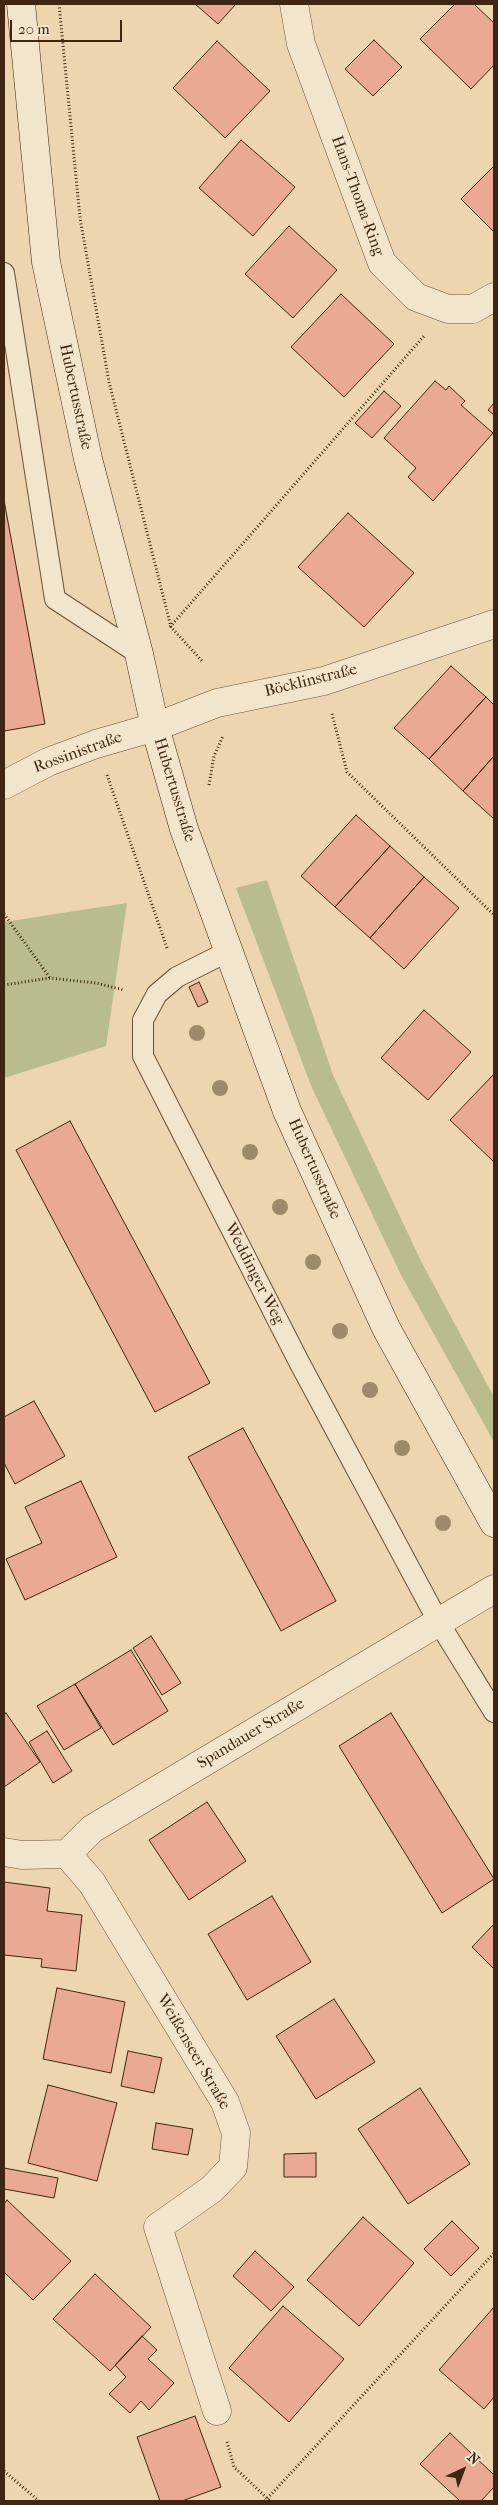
<!DOCTYPE html>
<meta charset="utf-8">
<style>
body{margin:0}
#map{position:relative;width:498px;height:2505px;overflow:hidden;background:#edd5b0;font-family:"IM FELL French Canon",serif}
canvas{display:block}
.frame{position:absolute;inset:0;border:5px solid #3f2611;pointer-events:none}
.north{position:absolute;left:438px;top:2445px;width:50px;height:50px;-webkit-text-stroke:4px #f3e4cc;paint-order:stroke;rotate:43deg;font-size:14px;font-weight:700;line-height:20px;text-align:center;color:#3f2611}
.north::after{content:'';display:block;margin:auto;width:18px;height:22px;background:#3f2611;clip-path:polygon(50% 0,100% 100%,50% 72%,0 100%)}
.scale{position:absolute;left:10px;top:20px;width:112px;height:22px;box-sizing:border-box;border:2px solid #3f2611;border-top:0;padding-left:6px;font-size:15px;line-height:18px;white-space:nowrap;color:#3f2611;-webkit-text-stroke:4px #f3e4cc;paint-order:stroke}
</style>
<div id="map">
<canvas width="498" height="2505"></canvas>
<div class="frame"></div>
<div class="north">N</div>
<div class="scale">20 m</div>
</div>
<script>
const context = document.querySelector('canvas').getContext('2d');
context.lineJoin = 'round';
function fill(path, color) {
  context.fillStyle = color;
  context.fill(path, 'evenodd');
}
function toPath(rows) {
  const path = new Path2D();
  for (const r of rows) {
    path.moveTo(r[0], r[1]);
    for (let i = 2; i < r.length; i += 2) path.lineTo(r[i], r[i + 1]);
  }
  return path;
}
function trace(path, color, width, dash) {
  context.strokeStyle = color;
  context.lineWidth = width;
  context.lineCap = dash ? 'butt' : 'round';
  context.setLineDash(dash || []);
  context.stroke(path);
}
function label(font, color, halo, rows, align = 'center') {
  context.font = font + ' "IM FELL French Canon",serif';
  context.lineWidth = 4.5;
  context.setLineDash([]);
  context.textBaseline = 'middle';
  context.strokeStyle = halo;
  context.fillStyle = color;
  for (const [text, x, y, turn = 0] of rows) {
    context.save();
    context.translate(x, y);
    context.rotate((+turn || 0) * Math.PI / 180);
    context.textAlign = isNaN(turn) ? turn : align;
    if (halo) context.strokeText(text, 0, 0);
    context.fillText(text, 0, 0);
    context.restore();
  }
}
fill(toPath([
 [267,880,333,1075,421,1261,494,1397,494,1442,401,1275,312,1088,236,888],
 [127,903,106,1046,4,1078,4,922]
]), '#b8bd8b');
const building = toPath([
 [195,4,236,4,218,24,195,4],
 [455,4,474,4,494,23,494,65,471,89,420,39,455,4],
 [374,40,402,67,373,96,345,69,374,40],
 [217,41,270,91,225,138,173,88,217,41],
 [241,140,295,187,253,236,199,188,241,140],
 [494,166,494,232,461,199,494,166],
 [289,226,337,270,293,318,245,274,289,226],
 [341,294,394,344,344,397,291,347,341,294],
 [435,381,446,390,449,386,465,401,461,405,493,433,433,501,408,477,416,468,384,438,435,381],
 [384,391,401,406,372,438,355,423,384,391],
 [494,403,494,415,488,410,494,403],
 [4,500,45,724,4,731,4,500],
 [348,513,414,573,364,627,298,567,348,513],
 [451,666,486,697,429,759,394,728,451,666],
 [486,697,494,705,494,756,463,791,429,759,486,697],
 [494,756,494,819,463,791,494,756],
 [356,815,390,846,335,907,301,876,356,815],
 [390,846,424,877,370,938,335,907,390,846],
 [424,877,459,908,404,969,370,938,424,877],
 [199,982,208,1002,198,1007,189,987,199,982],
 [424,1010,471,1052,428,1100,381,1058,424,1010],
 [494,1074,494,1162,450,1120,494,1074],
 [70,1121,210,1383,155,1412,16,1150,70,1121],
 [34,1401,65,1456,15,1484,4,1463,4,1417,34,1401],
 [243,1428,336,1601,281,1631,188,1457,243,1428],
 [81,1481,117,1557,25,1600,6,1559,42,1543,25,1507,81,1481],
 [151,1636,181,1683,162,1695,133,1648,151,1636],
 [131,1650,168,1711,113,1745,75,1684,131,1650],
 [75,1684,101,1728,64,1750,37,1706,75,1684],
 [6,1713,40,1762,4,1787,4,1714,6,1713],
 [391,1713,494,1879,442,1913,339,1746,391,1713],
 [47,1731,72,1771,53,1783,29,1742,47,1731],
 [207,1802,246,1861,189,1900,149,1840,207,1802],
 [4,1882,50,1888,47,1911,82,1915,76,1971,41,1967,42,1959,4,1955,4,1882],
 [272,1896,311,1962,247,2000,208,1934,272,1896],
 [494,1924,494,1969,472,1947,494,1924],
 [57,1988,125,2002,111,2073,43,2059,57,1988],
 [334,1999,375,2062,316,2099,276,2036,334,1999],
 [128,2051,162,2058,154,2093,121,2086,128,2051],
 [48,2085,117,2103,97,2181,28,2163,48,2085],
 [420,2088,470,2164,408,2204,358,2129,420,2088],
 [156,2123,193,2129,188,2155,152,2149,156,2123],
 [316,2153,316,2177,284,2177,284,2154,316,2153],
 [4,2168,58,2178,54,2198,4,2189,4,2168],
 [7,2200,71,2261,33,2300,4,2272,4,2204,7,2200],
 [363,2217,414,2263,359,2326,307,2280,363,2217],
 [452,2221,479,2248,451,2276,424,2249,452,2221],
 [255,2251,294,2287,271,2311,233,2276,255,2251],
 [95,2274,151,2327,110,2371,53,2319,95,2274],
 [283,2306,344,2359,289,2422,229,2368,283,2306],
 [494,2307,494,2397,484,2409,439,2370,494,2307],
 [142,2336,157,2350,148,2359,174,2383,149,2410,141,2401,130,2413,109,2394,126,2377,115,2365,142,2336],
 [195,2416,221,2487,182,2501,160,2501,137,2437,195,2416],
 [450,2433,494,2475,494,2487,481,2501,460,2501,420,2464,450,2433]
]);
fill(building, '#e9a993');
trace(building, '#3f2611', 1);
const lane = toPath([
 [4,273,55,599,139,654],
 [229,951,177,977,157,994,143,1020,143,1056,298,1360,439,1623,494,1712]
]);
const street = toPath([
 [294,4,301,44,382,263,416,297,448,309,473,309,494,297],
 [4,785,48,762,96,744,155,727,217,703,324,681,494,624],
 [4,1852,22,1855,67,1854,92,1829,494,1589],
 [67,1854,92,1883,225,2102,236,2133,233,2167,212,2189,158,2227,217,2411]
]);
const secondary = toPath([
 [21,4,46,262,88,459,139,654,155,727,184,829,287,1111,386,1328,494,1523]
]);
trace(lane, '#6a5239', 22);
trace(street, '#6a5239', 29);
trace(secondary, '#3f2611', 29);
trace(toPath([
 [59,4,80,218,109,382,171,627,202,661],
 [170,627,424,336],
 [332,714,347,772,494,915],
 [107,775,167,948],
 [209,785,214,756,223,736],
 [4,914,50,978],
 [4,985,50,978,96,983,124,990],
 [227,2442,234,2467,270,2501],
 [4,2471,39,2501],
 [265,2501,494,2253]
]), '#3f2611', 3, [1, 2.5]);
trace(lane, '#f3e4cc', 20);
trace(street, '#f3e4cc', 28);
trace(secondary, '#f3e4cc', 28);
context.fillStyle = '#9e8a6a';
for (const [x, y] of [
 [197,1033],
 [220,1088],
 [250,1152],
 [280,1207],
 [313,1262],
 [340,1331],
 [370,1390],
 [402,1448],
 [443,1523]
]) {
  context.beginPath();
  context.arc(x, y, 8, 0, 2 * Math.PI);
  context.fill();
}
label('16px', '#3f2611', '#f3e4cc', [
 ["Hans-Thoma-Ring",357,196,70],
 ["Hubertusstraße",75,397,78],
 ["Böcklinstraße",311,681,-14],
 ["Rossinistraße",78,753,-20],
 ["Hubertusstraße",174,790,73],
 ["Hubertusstraße",314,1169,66],
 ["Weddinger Weg",254,1274,63],
 ["Spandauer Straße",251,1734,-31],
 ["Weißenseer Straße",193,2052,60]
]);
</script>
